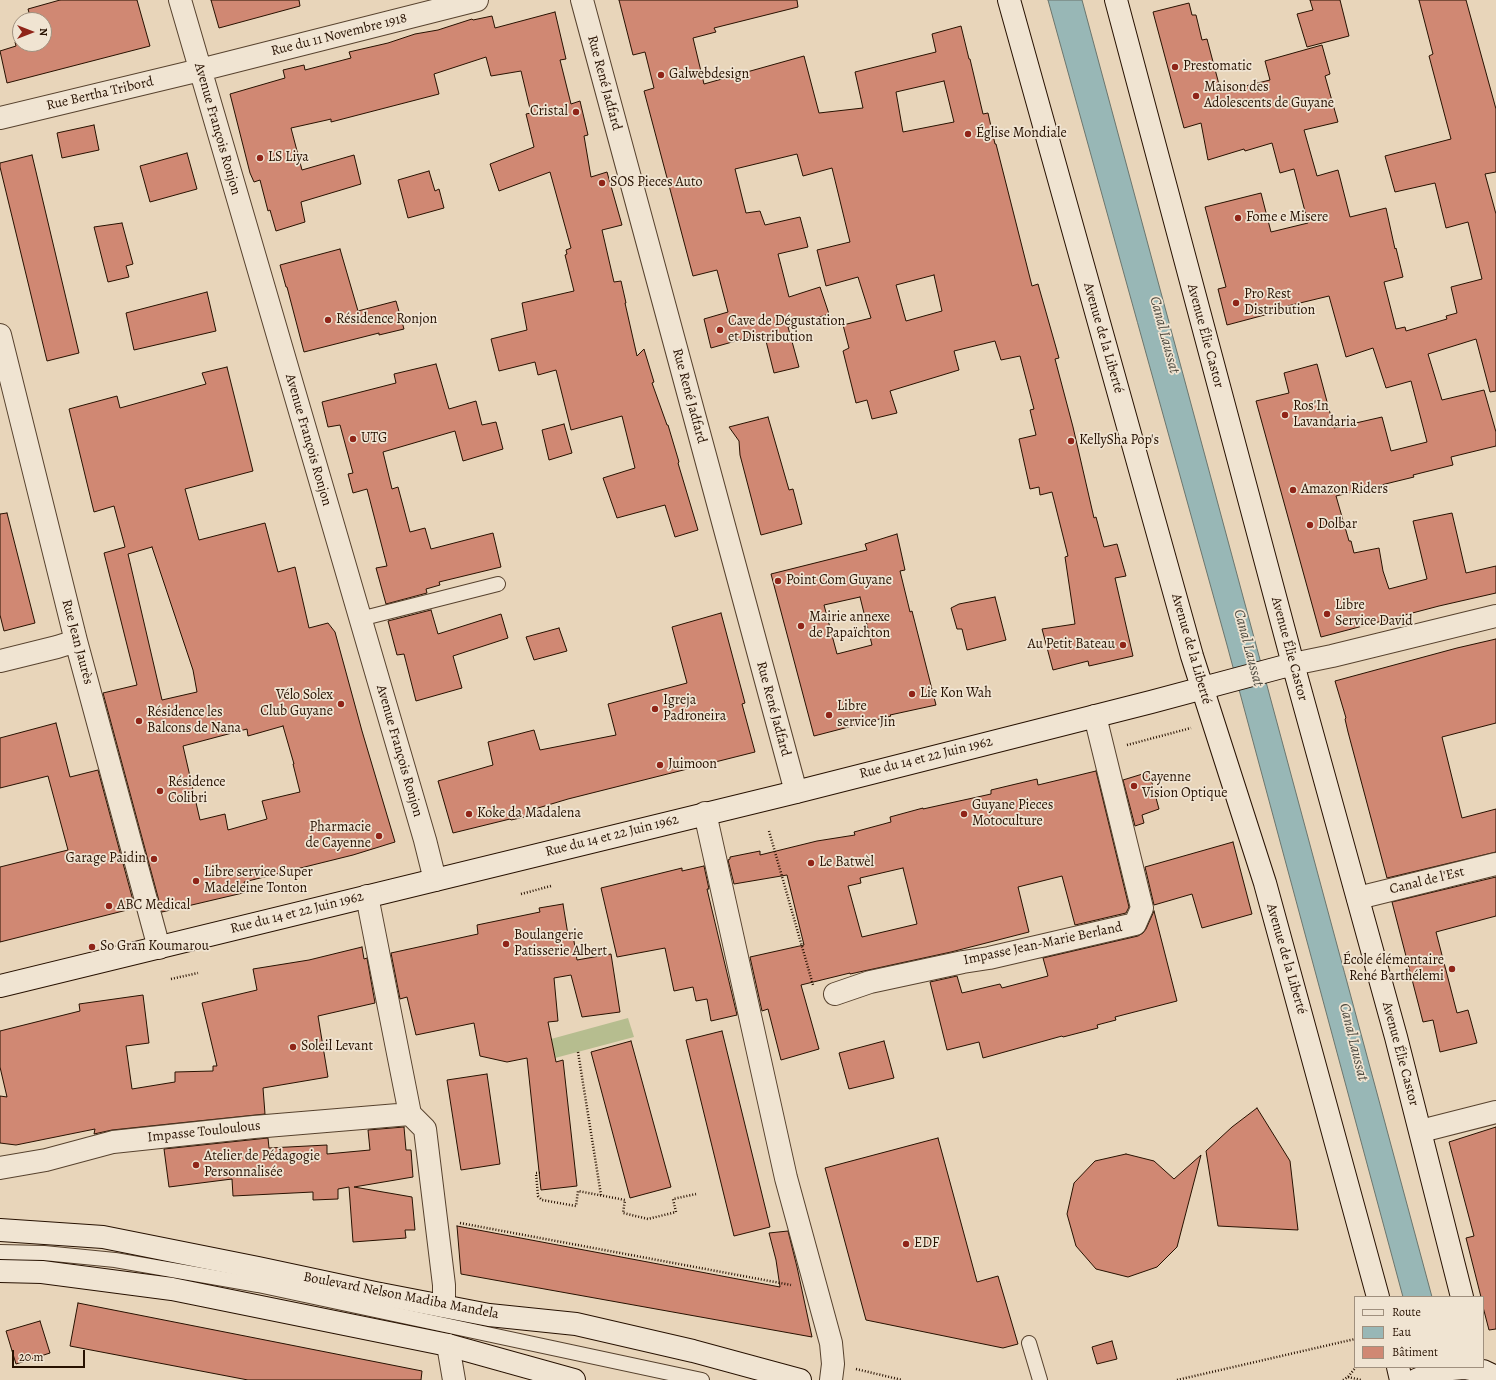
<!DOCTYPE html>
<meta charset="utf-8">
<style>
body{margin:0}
#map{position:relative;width:1496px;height:1380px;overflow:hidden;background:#e8d5ba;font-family:Alegreya,serif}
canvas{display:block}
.legend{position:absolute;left:1354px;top:1296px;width:130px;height:72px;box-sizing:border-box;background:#f0e4d2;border:1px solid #a0907e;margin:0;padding:5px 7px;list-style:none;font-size:12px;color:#271100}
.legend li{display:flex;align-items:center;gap:8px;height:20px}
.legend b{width:20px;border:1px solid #a0907e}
.north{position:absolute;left:12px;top:12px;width:40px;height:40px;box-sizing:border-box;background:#f0e4d2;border:1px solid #a0907e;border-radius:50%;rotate:90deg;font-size:11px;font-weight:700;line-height:16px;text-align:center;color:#271100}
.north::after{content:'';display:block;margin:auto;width:14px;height:18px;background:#8f2418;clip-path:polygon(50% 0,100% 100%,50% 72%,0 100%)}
.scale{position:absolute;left:12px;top:1350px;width:73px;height:18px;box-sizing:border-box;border:2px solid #271100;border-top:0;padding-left:5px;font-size:12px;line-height:14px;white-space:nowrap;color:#271100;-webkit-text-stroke:3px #f0e4d2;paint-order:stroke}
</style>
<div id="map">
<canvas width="1496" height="1380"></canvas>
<ul class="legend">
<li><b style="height:5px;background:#f0e4d2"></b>Route</li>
<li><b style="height:11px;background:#98b7b6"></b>Eau</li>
<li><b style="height:11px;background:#d08873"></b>Bâtiment</li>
</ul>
<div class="north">N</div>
<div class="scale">20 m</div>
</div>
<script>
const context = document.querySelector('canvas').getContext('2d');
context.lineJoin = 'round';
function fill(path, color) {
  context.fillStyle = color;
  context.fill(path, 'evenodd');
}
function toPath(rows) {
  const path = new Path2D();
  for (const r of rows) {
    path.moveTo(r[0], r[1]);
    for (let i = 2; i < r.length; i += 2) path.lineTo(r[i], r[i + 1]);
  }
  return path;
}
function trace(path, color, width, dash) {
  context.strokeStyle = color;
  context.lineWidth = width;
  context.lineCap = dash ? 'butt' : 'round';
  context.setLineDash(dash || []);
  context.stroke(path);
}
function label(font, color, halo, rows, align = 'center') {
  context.font = font + ' Alegreya,serif';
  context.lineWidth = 3.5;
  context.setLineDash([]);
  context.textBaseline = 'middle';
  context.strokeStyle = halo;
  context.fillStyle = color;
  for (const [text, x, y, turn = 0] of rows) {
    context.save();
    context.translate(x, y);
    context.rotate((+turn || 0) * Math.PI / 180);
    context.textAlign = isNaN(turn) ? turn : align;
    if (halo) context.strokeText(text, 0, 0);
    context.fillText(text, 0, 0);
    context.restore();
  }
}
fill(toPath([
 [628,1018,634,1037,555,1058,551,1039]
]), '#b6bd8f');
const water = toPath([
 [1048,0,1082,0,1432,1297,1403,1297,1227,645,1048,0]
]);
fill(water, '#98b7b6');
trace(water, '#6b756d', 1);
const building = toPath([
 [60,0,137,0,150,46,7,83,0,51,16,46,15,42,20,41,20,44,44,44,44,20,31,20,28,9,60,0],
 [211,0,299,0,300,6,219,28,211,0],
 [619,0,797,0,798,7,714,28,716,32,693,38,704,84,804,56,819,113,863,108,855,72,936,52,932,34,961,26,969,59,970,59,983,114,988,113,995,144,996,144,1032,286,1038,284,1059,358,1055,359,1073,427,1094,518,1096,517,1104,547,1117,544,1126,576,1115,578,1133,656,1089,666,1088,661,1053,670,1042,629,1075,624,1065,557,1068,556,1052,492,1040,495,1039,487,1030,489,1019,439,1036,435,1030,410,1034,409,1020,356,1001,360,995,341,954,351,959,370,890,391,897,413,872,419,867,400,856,403,843,351,849,348,843,325,871,318,858,277,826,286,817,250,850,242,832,168,803,176,797,154,735,169,746,213,760,211,765,225,800,217,808,247,778,254,789,297,820,287,829,314,788,327,799,367,774,373,764,333,711,348,704,319,728,312,717,270,693,276,644,91,654,88,645,52,633,55,619,0],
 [944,81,954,122,903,132,896,92,944,81],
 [934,275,942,311,906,321,896,285,934,275],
 [1310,0,1340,0,1349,36,1307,47,1297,14,1313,10,1310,0],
 [1419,0,1466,0,1496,109,1496,172,1485,174,1496,214,1496,391,1490,392,1476,339,1428,354,1442,400,1484,390,1496,432,1496,446,1451,457,1453,465,1413,475,1414,477,1336,496,1349,541,1351,541,1354,553,1379,548,1383,571,1389,589,1427,579,1413,521,1452,513,1466,573,1496,566,1496,593,1439,606,1321,637,1256,401,1289,393,1284,373,1317,364,1334,428,1382,417,1391,451,1427,442,1411,381,1386,388,1373,348,1346,357,1329,296,1275,309,1276,312,1227,325,1218,289,1226,287,1205,207,1261,193,1271,232,1308,223,1294,169,1280,173,1272,143,1245,151,1244,149,1208,160,1201,123,1184,128,1153,12,1189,3,1192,15,1196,15,1202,40,1207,39,1221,92,1270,80,1265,61,1322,45,1330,74,1325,76,1338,122,1304,130,1317,176,1338,170,1350,217,1386,208,1395,249,1396,248,1403,277,1384,282,1396,329,1405,327,1406,331,1447,319,1446,316,1457,313,1451,287,1482,279,1468,222,1446,228,1435,183,1395,192,1385,156,1451,139,1429,56,1433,54,1419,0],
 [555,12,566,59,560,60,571,104,580,101,588,135,584,136,591,177,607,172,622,225,602,230,614,282,621,281,626,303,625,303,637,356,644,349,654,382,652,383,667,425,668,425,679,462,678,463,698,530,675,537,665,505,617,518,603,478,635,468,622,416,571,430,556,370,538,375,535,362,499,371,491,339,527,330,522,303,574,291,565,255,567,254,566,250,571,248,550,172,499,191,490,164,534,147,526,114,531,113,521,71,491,76,486,57,434,74,439,94,331,122,331,119,327,120,291,128,302,170,354,155,361,184,301,202,305,222,276,231,270,210,268,211,260,180,254,182,250,173,230,94,285,78,283,70,304,65,305,70,351,58,349,52,388,43,415,34,438,30,472,19,473,20,492,16,495,28,555,12],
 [94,125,99,150,62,158,57,133,94,125],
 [187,153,197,189,150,202,140,166,187,153],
 [32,155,79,353,47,361,0,167,0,163,32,155],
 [429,171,435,191,439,189,444,208,408,218,398,180,429,171],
 [122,223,133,264,126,266,129,277,108,282,94,227,122,223],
 [340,249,358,311,396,301,404,329,379,335,379,333,304,352,287,287,286,287,280,265,340,249],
 [207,292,216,331,134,350,126,313,207,292],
 [436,364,449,409,476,401,482,425,496,422,503,449,463,461,455,431,383,452,392,489,398,487,410,532,425,528,431,549,493,533,501,567,439,582,440,585,426,589,427,593,386,604,376,568,387,566,367,489,353,493,348,474,353,473,340,425,328,427,322,402,396,383,394,374,436,364],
 [227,367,253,471,185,489,199,540,265,523,278,572,295,567,309,628,328,623,335,632,362,731,395,842,353,855,244,882,247,892,162,912,103,693,137,685,104,553,125,547,114,506,94,512,69,409,117,396,120,408,206,384,202,373,227,367],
 [152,547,193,670,197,692,162,700,128,554,152,547],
 [283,726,294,764,293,764,300,792,262,801,267,819,228,830,225,814,200,820,183,746,247,729,248,736,283,726],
 [768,417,789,490,793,489,802,524,761,535,740,455,739,441,729,427,768,417],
 [564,424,572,453,549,460,542,430,564,424],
 [7,513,35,623,4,631,0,615,0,514,7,513],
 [897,534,905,570,900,571,910,612,912,611,936,705,890,715,891,716,814,736,771,574,867,550,865,544,897,534],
 [860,597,872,645,837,654,824,605,860,597],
 [995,597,1006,640,967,650,962,629,957,629,951,608,959,604,995,597],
 [431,610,438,634,501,614,508,638,453,656,462,688,416,701,404,654,397,655,388,621,431,610],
 [721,613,745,703,742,704,755,752,568,799,528,811,529,816,511,820,510,819,453,833,438,781,493,765,488,742,534,730,540,750,616,735,608,704,687,683,672,627,721,613],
 [559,628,567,651,534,660,526,637,559,628],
 [1496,639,1496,723,1442,737,1462,818,1496,809,1496,852,1387,878,1348,732,1345,719,1346,718,1335,681,1457,648,1496,639],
 [56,723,70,777,98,770,135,908,0,942,0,867,68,850,48,776,0,788,0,738,56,723],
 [1096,771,1129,907,1126,913,1075,925,1062,876,1018,887,1029,932,951,952,850,974,850,973,801,985,819,1049,781,1060,768,1009,762,1011,750,957,804,945,787,875,734,884,728,860,730,859,730,857,760,851,760,855,817,841,855,835,854,832,891,822,890,817,923,808,923,809,991,794,991,790,1037,779,1038,785,1096,771],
 [903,868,917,924,862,937,848,886,861,883,860,878,903,868],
 [1149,772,1159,809,1142,815,1144,823,1135,826,1123,780,1149,772],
 [1233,842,1252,914,1202,928,1192,894,1154,905,1145,867,1233,842],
 [704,866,709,889,707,889,737,1015,711,1021,707,999,696,1001,693,987,674,991,665,948,617,957,601,888,682,868,682,871,704,866],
 [1496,877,1496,916,1436,932,1457,1013,1468,1010,1477,1043,1440,1052,1433,1020,1423,1022,1392,902,1496,877],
 [563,904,568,935,573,935,577,960,611,954,620,1012,582,1017,571,975,554,978,558,1021,548,1022,556,1062,563,1060,577,1186,541,1190,527,1058,507,1062,480,1056,474,1023,416,1035,407,997,400,999,391,953,478,934,477,925,540,912,539,908,563,904],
 [1154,911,1177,1001,1115,1017,1116,1020,1097,1025,1098,1028,1063,1037,1062,1036,983,1058,979,1042,947,1050,930,982,957,976,962,993,1000,984,1002,988,1048,976,1043,958,1138,936,1143,933,1146,929,1154,911],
 [362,947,364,959,367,958,375,1003,318,1016,328,1077,263,1088,265,1114,112,1130,94,1134,95,1129,16,1145,0,1143,0,1096,7,1097,0,1067,0,1031,80,1011,79,1004,143,995,149,1043,126,1046,132,1089,175,1082,175,1072,213,1071,213,1066,217,1066,202,1003,257,990,253,969,309,960,362,947],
 [722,1031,770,1227,734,1236,686,1040,722,1031],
 [631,1041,671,1187,630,1198,591,1052,631,1041],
 [884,1041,894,1078,849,1089,839,1053,884,1041],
 [487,1074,500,1164,461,1170,447,1080,487,1074],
 [1257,1108,1290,1161,1298,1230,1218,1226,1206,1151,1232,1127,1257,1108],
 [404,1127,406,1150,411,1150,413,1177,354,1187,412,1197,415,1230,405,1230,406,1238,353,1242,349,1187,338,1189,338,1199,313,1200,313,1192,233,1196,232,1179,169,1187,164,1149,268,1138,269,1148,327,1145,327,1154,370,1150,368,1130,404,1127],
 [1496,1127,1496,1329,1489,1330,1483,1307,1483,1297,1481,1297,1466,1238,1474,1236,1449,1142,1496,1127],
 [938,1138,977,1282,998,1276,1018,1344,1003,1348,866,1320,825,1168,938,1138],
 [1126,1154,1154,1161,1174,1179,1201,1155,1177,1247,1157,1267,1128,1277,1096,1269,1076,1246,1067,1214,1074,1183,1095,1161,1126,1154],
 [457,1226,780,1287,776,1260,769,1233,788,1231,797,1267,812,1337,461,1274,457,1226],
 [78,1303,422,1371,421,1380,248,1380,70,1346,78,1303],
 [40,1321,50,1353,16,1364,6,1331,40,1321],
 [1112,1341,1117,1359,1097,1364,1092,1347,1112,1341]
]);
fill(building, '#d08873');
trace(building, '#271100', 1);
const lane = toPath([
 [360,619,498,584],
 [0,1252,44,1253,115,1260,258,1285,702,1380],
 [1029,1343,1040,1380]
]);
const street = toPath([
 [180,0,425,840,435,880],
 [582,0,796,792],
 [0,118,200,70,477,0],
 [0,335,76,641,159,948],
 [0,661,57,647,76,641],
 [1293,664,1332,656,1496,616],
 [705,813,786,1178,831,1343,833,1364,831,1380],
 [367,896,410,1114,425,1129,444,1285,444,1306],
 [1358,898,1496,864],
 [835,994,870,982,963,962,989,958,1135,924,1142,908,1095,716],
 [1421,1131,1496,1112],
 [0,1168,46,1160,113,1142,254,1127,410,1114],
 [448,1345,454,1380]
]);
const secondary = toPath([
 [1009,0,1192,656,1265,883,1378,1297],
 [1116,0,1293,664,1396,1037,1462,1297],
 [0,986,796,792,1151,702,1293,664],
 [0,1230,103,1237,258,1268,375,1293,489,1315,576,1324,693,1351,800,1380],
 [0,1271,42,1272,172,1289,448,1345,574,1380],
 [1398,1367,1401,1380],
 [1416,1380,1440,1370,1464,1368,1483,1371,1496,1377]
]);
trace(lane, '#57422e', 16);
trace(street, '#57422e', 24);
trace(secondary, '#271100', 24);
trace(toPath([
 [1127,745,1191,728],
 [769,831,813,985],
 [521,894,551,886],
 [171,979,198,973],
 [578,1052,601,1195],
 [540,1173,536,1173,538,1196,542,1200,576,1206,578,1191,625,1200,623,1213,648,1219,676,1212,673,1199,696,1194],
 [460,1223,791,1285],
 [856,1369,902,1380],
 [1348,1377,1361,1380],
 [1177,1380,1355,1339],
 [1343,1380,1348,1377,1356,1367]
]), '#271100', 2.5, [1, 2]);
trace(lane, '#f0e4d2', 14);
trace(street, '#f0e4d2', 22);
trace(secondary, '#f0e4d2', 22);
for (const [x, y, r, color] of [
 [1175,67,4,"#8f2418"],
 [661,75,4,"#8f2418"],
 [1196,96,4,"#8f2418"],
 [576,112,4,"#8f2418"],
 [968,134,4,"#8f2418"],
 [260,158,4,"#8f2418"],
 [602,183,4,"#8f2418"],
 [1238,218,4,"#8f2418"],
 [1236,303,4,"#8f2418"],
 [328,320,4,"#8f2418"],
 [720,330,4,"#8f2418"],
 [1285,415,4,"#8f2418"],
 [353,439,4,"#8f2418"],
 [1071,441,4,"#8f2418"],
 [1293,490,4,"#8f2418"],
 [1310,525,4,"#8f2418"],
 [778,581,4,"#8f2418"],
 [1327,614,4,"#8f2418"],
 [801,626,4,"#8f2418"],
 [1123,645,4,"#8f2418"],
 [912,694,4,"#8f2418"],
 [341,704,4,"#8f2418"],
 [655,709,4,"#8f2418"],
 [829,715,4,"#8f2418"],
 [139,721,4,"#8f2418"],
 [660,765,4,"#8f2418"],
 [1134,786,4,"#8f2418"],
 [160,791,4,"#8f2418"],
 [469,814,4,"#8f2418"],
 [964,814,4,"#8f2418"],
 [379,836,4,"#8f2418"],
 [154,859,4,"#8f2418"],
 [811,863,4,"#8f2418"],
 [196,881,4,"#8f2418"],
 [109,906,4,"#8f2418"],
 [506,944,4,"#8f2418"],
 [92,947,4,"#8f2418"],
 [1452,969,4,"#8f2418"],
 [293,1047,4,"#8f2418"],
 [196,1165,4,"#8f2418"],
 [906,1244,4,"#8f2418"]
]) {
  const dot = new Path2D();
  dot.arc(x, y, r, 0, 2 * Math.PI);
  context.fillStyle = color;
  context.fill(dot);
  trace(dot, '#f0e4d2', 1.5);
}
label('14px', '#271100', '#f0e4d2', [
 ["Rue du 11 Novembre 1918",339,35,-14],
 ["Rue René Jadfard",604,83,75],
 ["Rue Bertha Tribord",100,94,-13],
 ["Avenue François Ronjon",217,129,74],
 ["Avenue Élie Castor",1205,336,75],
 ["Avenue de la Liberté",1103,338,74],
 ["Rue René Jadfard",689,396,75],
 ["Avenue François Ronjon",308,440,74],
 ["Rue Jean Jaurès",77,642,75],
 ["Avenue de la Liberté",1191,649,74],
 ["Avenue Élie Castor",1289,649,75],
 ["Rue René Jadfard",773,709,75],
 ["Avenue François Ronjon",399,751,74],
 ["Rue du 14 et 22 Juin 1962",926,758,-14],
 ["Rue du 14 et 22 Juin 1962",612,836,-14],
 ["Canal de l'Est",1427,881,-14],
 ["Rue du 14 et 22 Juin 1962",297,913,-14],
 ["Impasse Jean-Marie Berland",1043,944,-12],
 ["Avenue de la Liberté",1286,959,74],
 ["Avenue Élie Castor",1400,1054,75],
 ["Impasse Touloulous",204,1132,-6],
 ["Boulevard Nelson Madiba Mandela",401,1296,11]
]);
label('14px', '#271100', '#f0e4d2', [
 ["Prestomatic",1183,67],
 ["Galwebdesign",669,75],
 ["Maison des",1204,88],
 ["Adolescents de Guyane",1204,104],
 ["Cristal",568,112,"right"],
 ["Église Mondiale",976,134],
 ["LS Liya",268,158],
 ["SOS Pieces Auto",610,183],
 ["Fome e Misere",1246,218],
 ["Pro Rest",1244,295],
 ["Distribution",1244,311],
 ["Résidence Ronjon",336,320],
 ["Cave de Dégustation",728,322],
 ["et Distribution",728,338],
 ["Ros'In",1293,407],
 ["Lavandaria",1293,423],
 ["UTG",361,439],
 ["KellySha Pop's",1079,441],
 ["Amazon Riders",1301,490],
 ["Dolbar",1318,525],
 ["Point Com Guyane",786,581],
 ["Libre",1335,606],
 ["Service David",1335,622],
 ["Mairie annexe",809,618],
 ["de Papaïchton",809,634],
 ["Au Petit Bateau",1115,645,"right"],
 ["Lie Kon Wah",920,694],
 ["Vélo Solex",333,696,"right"],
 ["Club Guyane",333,712,"right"],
 ["Igreja",663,701],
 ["Padroneira",663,717],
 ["Libre",837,707],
 ["service Jin",837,723],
 ["Résidence les",147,713],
 ["Balcons de Nana",147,729],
 ["Juimoon",668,765],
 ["Cayenne",1142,778],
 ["Vision Optique",1142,794],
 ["Résidence",168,783],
 ["Colibri",168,799],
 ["Guyane Pieces",972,806],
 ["Motoculture",972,822],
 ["Koke da Madalena",477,814],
 ["Pharmacie",371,828,"right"],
 ["de Cayenne",371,844,"right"],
 ["Garage Paidin",146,859,"right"],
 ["Le Batwèl",819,863],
 ["Libre service Super",204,873],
 ["Madeleine Tonton",204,889],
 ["ABC Medical",117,906],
 ["Boulangerie",514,936],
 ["Patisserie Albert",514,952],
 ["So Gran Koumarou",100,947],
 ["École élémentaire",1444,961,"right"],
 ["René Barthélemi",1444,977,"right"],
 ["Soleil Levant",301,1047],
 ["Atelier de Pédagogie",204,1157],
 ["Personnalisée",204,1173],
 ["EDF",914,1244]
], 'left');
label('italic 15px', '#4f4b40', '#f0e4d2', [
 ["Canal Laussat",1164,335,75],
 ["Canal Laussat",1248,648,75],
 ["Canal Laussat",1353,1042,76]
]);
</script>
